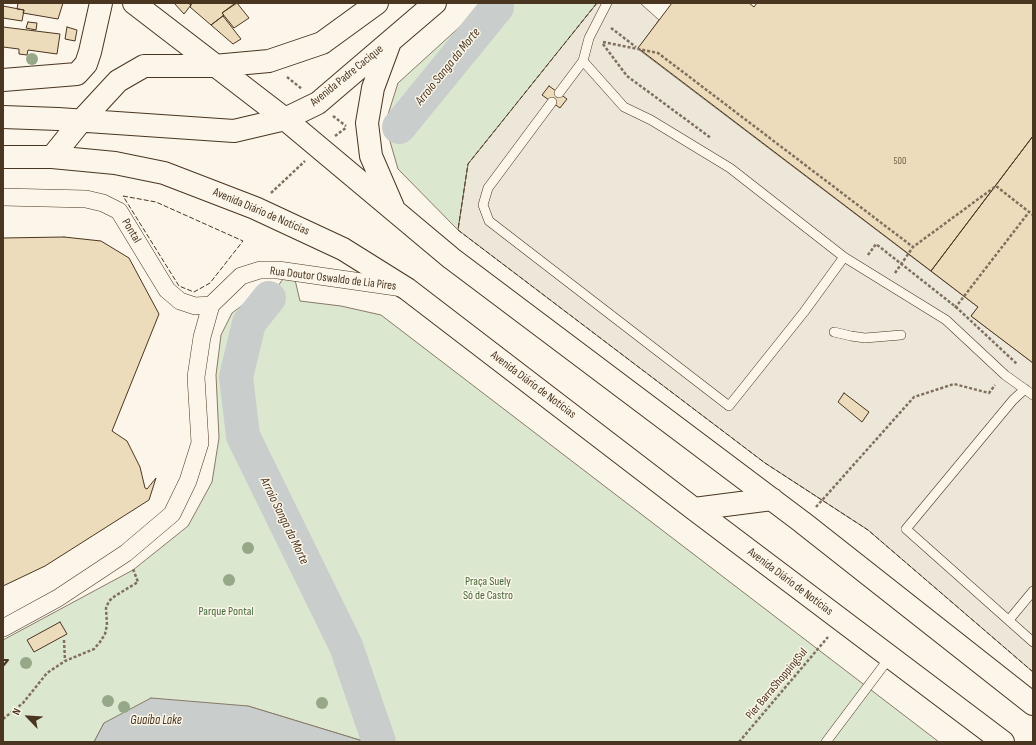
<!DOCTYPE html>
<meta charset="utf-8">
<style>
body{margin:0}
#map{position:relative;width:1036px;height:745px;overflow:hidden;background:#fbf6e9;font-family:"Sofia Sans Condensed",sans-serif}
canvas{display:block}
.frame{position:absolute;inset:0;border:4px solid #4a3520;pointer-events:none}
.north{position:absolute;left:8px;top:697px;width:40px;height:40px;-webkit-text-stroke:3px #fbf6e9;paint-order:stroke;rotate:295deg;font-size:11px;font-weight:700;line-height:16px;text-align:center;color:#4a3520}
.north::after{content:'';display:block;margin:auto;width:14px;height:18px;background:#4a3520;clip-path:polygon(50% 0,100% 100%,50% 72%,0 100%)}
</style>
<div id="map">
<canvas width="1036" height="745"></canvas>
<div class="frame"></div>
<div class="north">N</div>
</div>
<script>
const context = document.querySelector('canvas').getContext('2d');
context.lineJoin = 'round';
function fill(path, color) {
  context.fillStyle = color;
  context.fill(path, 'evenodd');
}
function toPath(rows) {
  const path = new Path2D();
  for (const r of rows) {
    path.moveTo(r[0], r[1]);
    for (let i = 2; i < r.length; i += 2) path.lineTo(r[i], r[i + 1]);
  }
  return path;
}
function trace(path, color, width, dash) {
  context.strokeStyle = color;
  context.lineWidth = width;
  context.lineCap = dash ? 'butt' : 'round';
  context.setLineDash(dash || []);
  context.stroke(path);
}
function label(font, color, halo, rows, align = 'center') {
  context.font = font + ' "Sofia Sans Condensed",sans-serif';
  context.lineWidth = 3;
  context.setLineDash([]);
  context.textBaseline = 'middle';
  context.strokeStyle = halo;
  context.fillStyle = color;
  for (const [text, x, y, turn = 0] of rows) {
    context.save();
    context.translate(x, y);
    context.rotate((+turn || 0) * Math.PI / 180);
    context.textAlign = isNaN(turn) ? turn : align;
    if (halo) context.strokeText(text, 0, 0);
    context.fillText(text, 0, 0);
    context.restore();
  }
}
const green = toPath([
 [486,3,597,3,468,164,458,230,398,169,385,124,398,83,486,3],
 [292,267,300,301,341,306,381,315,939,742,366,742,248,706,104,723,94,742,3,742,3,640,133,570,188,526,212,482,219,438,216,375,221,335,232,313,255,296,269,298,292,267]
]);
fill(green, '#dce7d0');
trace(green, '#887966', 1);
const parking = toPath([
 [597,3,640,3,659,20,638,49,978,307,971,316,1033,363,1033,672,868,530,765,463,458,230,468,164,597,3]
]);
fill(parking, '#ede7d9');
trace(parking, '#887966', 1);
const water = toPath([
 [151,698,248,706,366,742,94,742,104,723,151,698]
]);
fill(water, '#c9cecd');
trace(water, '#887966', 1);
trace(toPath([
 [399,127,497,7],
 [269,298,249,323,236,377,243,436,346,646,379,742]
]), '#c9cecd', 34);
const building = toPath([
 [18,3,63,3,58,19,23,13,24,10,17,9,18,3],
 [174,3,188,3,191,5,184,14,174,3],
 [192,3,233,3,234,4,222,13,224,15,211,25,190,7,192,3],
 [237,3,249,18,234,28,222,13,237,3],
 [672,3,749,3,754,7,757,3,1033,3,1033,136,931,271,638,48,672,3],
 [3,6,24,10,22,21,3,18,3,6],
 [223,16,241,39,233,44,211,25,223,16],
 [28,22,37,23,36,30,26,28,28,22],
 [3,27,60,34,57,54,28,50,27,55,19,54,19,49,3,47,3,27],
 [67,27,77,30,75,41,65,39,67,27],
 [549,86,567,99,560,108,542,95,549,86],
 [1033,136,1033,363,971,316,978,307,931,271,1033,136],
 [64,237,101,241,129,258,159,314,112,431,127,441,140,467,145,488,147,489,156,478,149,500,45,566,3,586,3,238,64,237],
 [844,393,869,412,862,422,838,402,844,393],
 [60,622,67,634,34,652,27,640,60,622]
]);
fill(building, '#ecdcbc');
trace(building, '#4a3520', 1);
const lane = toPath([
 [583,61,624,107,651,120,730,168,844,257,946,320,1005,375,1033,395],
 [559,93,583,61,589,38,607,3],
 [552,102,488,188,483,205,489,221,729,406,804,312,844,257],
 [834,332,851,336,865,338,901,335],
 [1025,389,1013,400,906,529,1033,642],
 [1009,620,1033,591],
 [826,742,890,657]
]);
const street = toPath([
 [3,197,86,199,103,203,119,211,167,290,180,301,195,306,211,305],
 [3,628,58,598,126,553,172,514,188,481,200,443,196,377,202,337,211,305,241,276,260,270,278,270,403,288]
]);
const secondary = toPath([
 [134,3,285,119,451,258,802,522,1033,704],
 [390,42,373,88,367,123,371,156,393,207],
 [3,80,77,74,86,64,90,52,101,3],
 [3,117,58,119,234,131,285,119,318,103,435,3],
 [3,157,52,157,115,163,164,173,255,208,343,249,407,289,694,509,1003,742],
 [52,157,81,121,118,81,144,66,214,66,269,61,322,43,377,3],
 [694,509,772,499]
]);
trace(lane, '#4a3520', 10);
trace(street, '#4a3520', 18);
trace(secondary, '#4a3520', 24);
trace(toPath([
 [611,28,636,47],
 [603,42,658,53,913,247],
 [603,44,627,76,711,138],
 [287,77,302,89],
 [333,116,346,126],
 [335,136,347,127],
 [271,193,305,161],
 [868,255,876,244,956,307,1017,364],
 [895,273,913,247,996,186,1033,215],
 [955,308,1029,212],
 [816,507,914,397,954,384,989,393,995,385],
 [64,640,65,661],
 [3,719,23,703,47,673,65,661,94,649,100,642,105,634,107,625,106,608,109,601,115,596,138,582,133,569],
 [739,742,828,637]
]), '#7f6f5c', 2.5, [3, 2]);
trace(lane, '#fbf6e9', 9);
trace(street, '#fbf6e9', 17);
trace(secondary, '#fbf6e9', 22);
trace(toPath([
 [597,3,468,164,458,230,765,463,868,530,1033,672],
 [123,196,156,202,243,241,210,283,194,292,179,286,123,196]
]), '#4a3520', 1, [5, 2]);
trace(toPath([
 [3,660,8,660,3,666]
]), '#4a3520', 2);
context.fillStyle = '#96a887';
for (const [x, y] of [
 [32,59],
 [248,548],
 [229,580],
 [26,663],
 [108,701],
 [322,703],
 [124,707]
]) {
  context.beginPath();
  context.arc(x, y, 6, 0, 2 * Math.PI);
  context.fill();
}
label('10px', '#725f47', null, [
 ["500",900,161]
]);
label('12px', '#4a3520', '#fbf6e9', [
 ["Avenida Padre Cacique",347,76,-39],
 ["Avenida Diário de Notícias",261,212,23],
 ["Pontal",131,231,59],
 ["Rua Doutor Oswaldo de Lia Pires",333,279,7],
 ["Avenida Diário de Notícias",533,385,37],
 ["Avenida Diário de Notícias",790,582,37],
 ["Píer BarraShoppingSul",777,684,-50]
]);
label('12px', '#436837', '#fbf6e9', [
 ["Praça Suely",488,582],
 ["Só de Castro",488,596],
 ["Parque Pontal",226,612]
]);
label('italic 13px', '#4a3520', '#fbf6e9', [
 ["Arroio Sanga da Morte",448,67,-51],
 ["Arroio Sanga da Morte",284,521,64],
 ["Guaíba Lake",156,721]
]);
</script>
